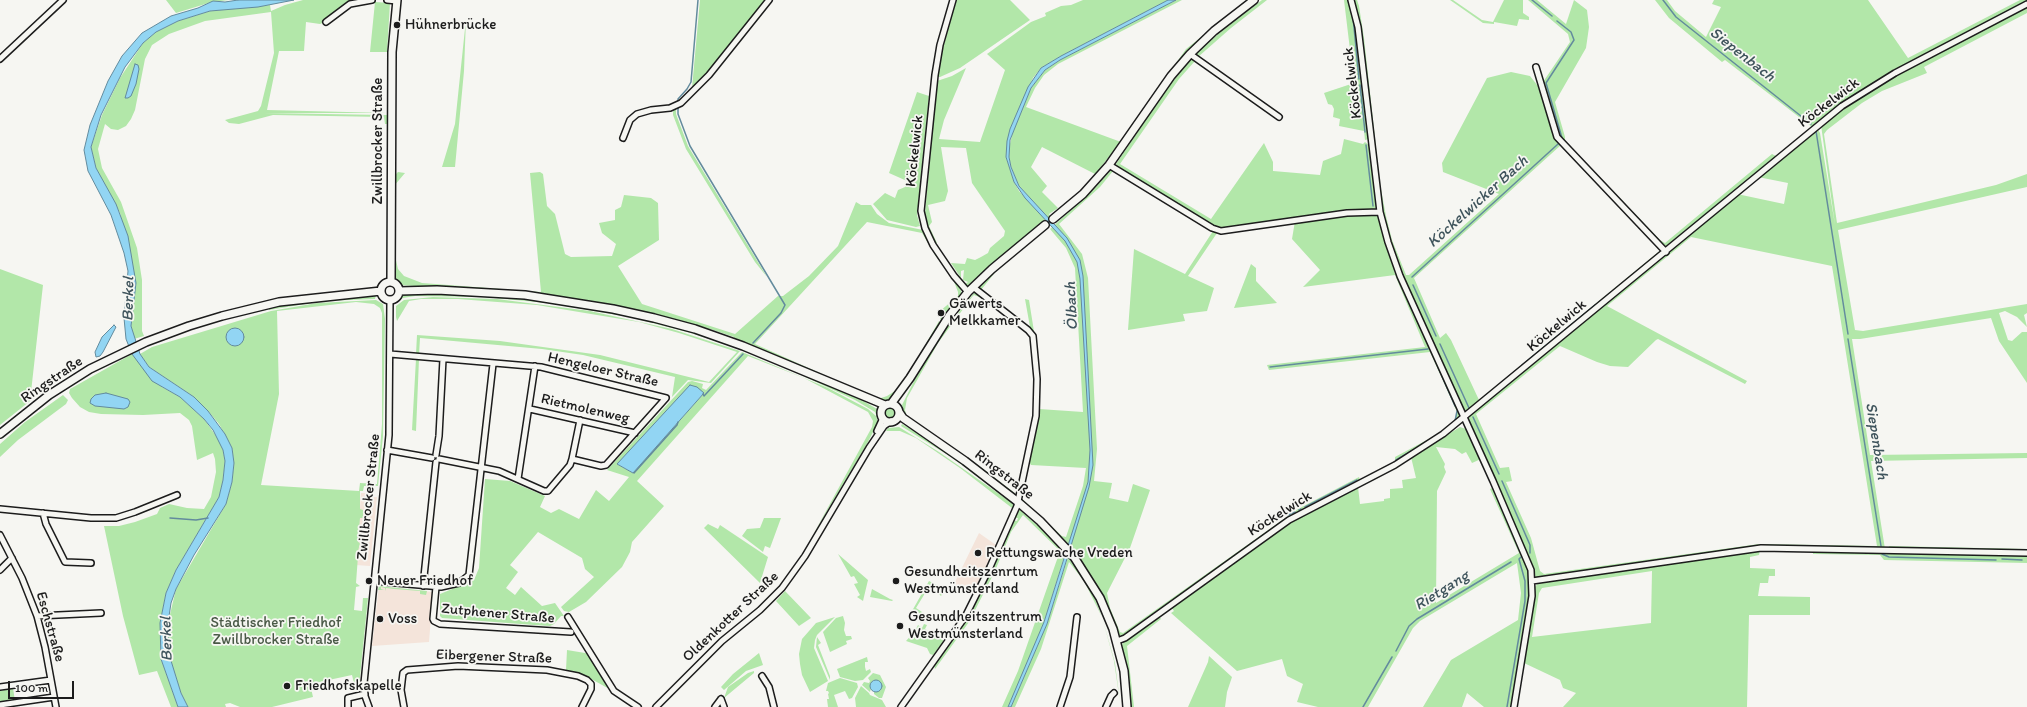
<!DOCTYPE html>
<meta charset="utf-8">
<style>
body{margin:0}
#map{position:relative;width:2027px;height:707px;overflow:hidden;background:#f6f6f2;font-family:Itim,sans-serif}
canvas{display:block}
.scale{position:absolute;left:8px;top:681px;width:66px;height:18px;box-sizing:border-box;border:2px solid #1c1c1c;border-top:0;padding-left:5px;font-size:12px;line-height:14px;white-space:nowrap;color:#1c1c1c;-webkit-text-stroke:3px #f6f6f2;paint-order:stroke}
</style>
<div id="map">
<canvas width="2027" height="707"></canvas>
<div class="scale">100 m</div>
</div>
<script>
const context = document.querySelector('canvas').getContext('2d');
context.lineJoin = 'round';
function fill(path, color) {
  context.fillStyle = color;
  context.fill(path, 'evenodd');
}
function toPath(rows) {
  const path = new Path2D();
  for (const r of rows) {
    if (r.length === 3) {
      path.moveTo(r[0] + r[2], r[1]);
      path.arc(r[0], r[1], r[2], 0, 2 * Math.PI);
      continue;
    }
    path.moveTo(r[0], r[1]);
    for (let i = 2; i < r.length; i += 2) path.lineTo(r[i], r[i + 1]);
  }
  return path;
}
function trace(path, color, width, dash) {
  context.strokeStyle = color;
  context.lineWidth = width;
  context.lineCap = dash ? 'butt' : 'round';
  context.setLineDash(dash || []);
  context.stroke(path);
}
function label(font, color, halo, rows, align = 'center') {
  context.font = font + ' Itim,sans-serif';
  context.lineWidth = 3.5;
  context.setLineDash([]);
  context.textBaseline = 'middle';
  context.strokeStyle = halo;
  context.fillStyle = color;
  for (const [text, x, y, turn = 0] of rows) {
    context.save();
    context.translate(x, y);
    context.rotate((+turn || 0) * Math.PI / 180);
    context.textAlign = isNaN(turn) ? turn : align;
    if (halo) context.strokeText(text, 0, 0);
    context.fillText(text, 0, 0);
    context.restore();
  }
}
fill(toPath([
 [361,493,368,493,368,497,377,497,370,566,356,565],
 [979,533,996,545,974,593,954,584],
 [379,586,433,592,429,642,372,646]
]), '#f4e4da');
fill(toPath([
 [166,0,229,0,212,2,176,13],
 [303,0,357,0,344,5,327,21,320,24,306,22,304,51,279,51,267,110,387,113,264,113,385,115,387,115,387,124,385,124,384,117,273,115,239,124,229,123,225,120,258,111,261,106,274,53,271,12,205,21,169,34,152,45,145,59,135,110,131,119,126,126,118,130,111,129,105,124,98,149,102,168,121,202,137,248,142,280,142,331,144,336,134,339,131,326,136,283,120,213,96,168,91,147,102,115,120,78,143,43,156,32,178,21,210,11,270,5,271,11,285,5],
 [700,0,767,0,705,77,680,102,680,100,692,88],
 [956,0,1010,0,1030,20,960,68,940,77,938,77,942,52],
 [1083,0,1168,0,1061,56,1041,68,1033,78,1010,129,1006,157,1014,182,1019,191,1047,221,1004,255,970,286,967,285,965,284,968,282,963,280,964,270,961,271,961,278,951,263,965,264,967,258,975,260,981,257,988,253,990,248,1004,236,1005,231,972,183,966,148,941,147,948,191,945,201,928,205,932,222,929,226,937,243,935,243,929,234,925,213,937,81,952,76,966,68,944,120,939,139,980,142,1005,70,987,54,1031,22,1046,16,1045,13,1061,6,1071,5],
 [1176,0,1182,0,1058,64,1044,75,1035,88,1026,107,1121,142,1095,174,1042,147,1031,167,1047,186,1042,192,1058,208,1049,214,1051,218,1049,220,1019,186,1011,167,1009,157,1009,148,1013,131,1031,88,1045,70,1060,60],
 [1248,0,1251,0,1217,25,1143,110,1186,49],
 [1262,0,1267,0,1231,28,1198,57,1281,114,1280,115,1194,55,1224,29],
 [1344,0,1350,0,1353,11,1369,139,1365,140,1364,131,1339,126,1340,119,1333,117,1334,109,1332,105,1328,104,1324,93,1354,83],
 [1354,0,1357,0,1359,6,1364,38,1380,184,1386,216,1392,240,1406,275,1409,275,1499,194,1443,172,1442,163,1487,78,1511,72,1530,76,1538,86,1554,135,1663,250,1467,412,1463,410,1404,281,1386,226,1381,207,1360,23],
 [1561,145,1662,249,1479,400,1451,340,1446,333,1440,338,1414,278],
 [1450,0,1453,0,1482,20,1493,22,1504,0,1523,0,1523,13,1529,17,1529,20,1519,19,1517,26,1494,22,1494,24,1483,23],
 [1528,0,1537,0,1566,24,1574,0,1587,10,1589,27,1586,48,1555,102,1565,137,1565,141,1660,240,1665,243,1772,154,1778,157,1667,247,1659,241,1559,137,1541,85,1570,42,1568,34],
 [1655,0,1667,0,1675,11,1706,37,1721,7,1712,4,1714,0,1868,0,1908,58,2020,0,2027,0,2027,3,1851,98,1812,127,1725,60,1722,62,1669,18],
 [375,2,390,3,387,52,370,52],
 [2027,6,2027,13,1924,67,1927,73,1882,91,1862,103,1827,130,1824,134,1837,223,1996,185,2027,174,2027,187,1838,230,1855,330,1863,331,2027,304,2027,313,2024,315,2027,327,2017,317,2005,311,1999,313,2008,340,2012,341,2022,332,2027,332,2027,383,1999,341,1991,318,1860,339,1852,339,1870,455,2027,453,2027,458,1871,461,1885,549,1763,547,1540,579,1534,576,1527,553,1470,425,1468,419,1470,415,1737,194,1784,204,1788,183,1758,177,1817,128,1820,133,1835,225,1821,125,1874,86],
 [1691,237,1832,266,1877,546,1759,544,1544,574,1540,571,1531,538,1506,482,1512,481,1509,467,1500,468,1476,414,1560,346,1597,362,1610,366,1628,367,1656,340,1658,339,1745,384,1747,381,1607,306],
 [466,19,464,71,455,167,442,167,455,124],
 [1191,58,1265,110,1195,61,1179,79,1120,164,1211,219,1264,143,1273,162,1273,171,1320,175,1323,161,1341,154,1344,139,1363,144,1365,142,1369,145,1377,207,1372,210,1218,229,1117,168,1116,164,1166,90],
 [917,92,929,96,917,215,920,226,916,227,887,220,873,204,885,193,895,198,898,190,905,187,907,181,889,173],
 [676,108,676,114,688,146,767,277,755,262,686,149,673,115,673,110],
 [1112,169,1217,233,1188,276,1214,288,1207,311,1183,314,1185,321,1128,330,1134,249,1185,274,1213,231,1113,171,1100,187,1059,224,1082,254,1088,278,1097,449,1094,481,1112,483,1109,498,1128,502,1133,484,1150,490,1130,548,1107,593,1110,608,1120,632,1123,633,1298,509,1359,477,1360,480,1299,512,1124,636,1118,635,1096,584,1076,554,1064,540,1020,500,1020,497,1062,536,1066,537,1083,486,1086,468,1031,465,1029,462,1036,421,1034,336,978,289,997,270,981,290,1028,328,1030,327,1025,299,1029,300,1039,363,1039,409,1083,412,1075,268,1066,248,1050,229,1091,192],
 [398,172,405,173,394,186,395,256,398,269,404,276,422,283,541,292,530,173,540,172,543,174,547,206,555,214,565,254,571,257,612,256,616,244,602,233,599,223,615,220,615,210,621,207,624,195,651,198,658,203,659,240,618,266,642,304,735,334,778,296,783,296,809,276,838,246,856,202,861,205,871,205,877,214,889,223,923,230,960,287,962,295,943,320,940,319,943,313,940,311,958,296,958,292,953,279,935,255,922,233,867,222,755,344,878,399,887,396,901,387,939,321,940,324,891,402,884,404,796,363,734,340,734,337,710,329,705,329,617,307,580,300,541,295,400,285,396,281,394,271,393,177],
 [1347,213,1374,213,1379,217,1396,270,1394,271,1395,274,1398,274,1460,414,1457,422,1395,463,1395,457,1440,433,1455,421,1457,412,1430,352,1269,370,1267,365,1425,347,1395,275,1303,287,1320,270,1292,239,1295,221],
 [1251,264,1256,268,1256,281,1277,303,1234,308],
 [0,269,43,285,30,401,0,425],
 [435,292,518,296,591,307,674,325,744,348,848,392,877,409,881,418,879,422,875,412,855,400,788,369,751,353,691,333,629,317,547,303,483,297,415,296,403,298,394,304,396,300,402,295],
 [974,293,980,294,992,304,1027,331,1032,337,1036,367,1037,398,1035,417,1025,467,1035,404,1035,365,1032,340,1025,330,982,298,974,295,972,297,938,343,907,398,905,410,907,417,974,462,1016,494,1019,490,1023,470,1023,474,1019,492,1017,496,905,418,902,405,915,379,944,331],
 [376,295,375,299,323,301,269,310,269,306],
 [433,297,497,299,590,311,672,329,740,351,711,383,688,380,672,397,675,377,583,355,542,349,420,338,419,355,416,354,417,335,500,341,600,355,709,382,737,352,679,333,639,322,537,305,458,299,421,299,409,301,397,321,396,317,396,306,404,300],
 [376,300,383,304,385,319,383,436,378,486,364,486,363,491,360,491,360,509,363,510,363,518,360,518,358,542,360,543,357,555,358,556,356,583,360,586,356,587,354,610,362,611,363,598,368,598,359,686,355,687,352,675,310,684,313,697,272,707,240,707,230,703,225,704,226,707,188,707,181,693,172,666,167,638,168,623,176,589,226,504,232,482,234,463,232,448,219,424,208,411,194,397,149,367,140,354,152,347,271,311,317,303],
 [356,302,374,304,380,308,382,313,382,424,377,484,360,483,359,491,261,485,279,394,277,311],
 [742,352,828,388,868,409,876,416,878,422,868,442,814,533,872,427,873,421,868,412,838,396,804,378,748,356,637,481,664,506,632,542,630,552,622,567,586,602,569,612,564,611,561,607,594,577,585,569,582,558,538,532,510,565,518,572,506,588,515,595,521,587,542,606,555,603,564,616,561,616,554,624,550,626,534,625,442,618,440,616,440,594,474,580,479,568,485,479,510,481,545,496,540,507,551,513,559,509,579,519,596,490,609,501,629,477,607,470,688,382,692,381,703,384,702,388,706,390],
 [704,393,633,473,617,464,664,414],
 [132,354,162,387,180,397,204,419,219,440,223,450,225,461,223,480,219,497,176,570,166,593,160,623,161,659,178,707,171,707,157,671,139,675,123,616,104,526,119,526,135,522,157,514,160,508,169,504,187,508,204,509,211,497,216,472,215,459,213,453,197,460,192,426,189,420,180,413,143,415,101,414,89,412,80,407,72,398,69,393,70,389],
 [416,359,419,359,416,431,412,430],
 [63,395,68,400,66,404,18,440,0,457,0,444,25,422],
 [890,413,6],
 [902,424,946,450,1007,498,951,457,901,426],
 [899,427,939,452,1008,500,1014,504,1012,508,960,468,916,438,900,431,886,431,888,428],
 [1460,427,1466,429,1469,433,1481,459,1472,463,1466,452,1462,454,1455,449,1436,447,1445,464,1444,467,1446,472,1437,491,1436,603,1519,553,1490,489,1494,487,1528,566,1531,589,1513,707,1484,707,1467,693,1462,707,1423,707,1451,660,1518,620,1521,593,1517,563,1420,621,1413,628,1368,707,1318,707,1297,702,1303,684,1287,676,1282,659,1237,671,1171,613,1174,611,1171,607,1291,520,1358,487,1360,504,1384,501,1384,499,1390,498,1390,489,1403,488,1402,480,1416,478,1411,457],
 [1019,509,1048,535,1065,554,1044,622,1034,649,1008,707,1002,707,1018,671,1060,551,1023,515,1011,532,995,571,969,622,935,669,934,665,975,603,1013,520,1017,521,1018,518,1014,518],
 [764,518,781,518,770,548,765,546,763,552,742,536,747,529,760,528],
 [708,524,718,529,720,525,768,557,760,583,704,528],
 [1889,546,2027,549,2027,552,1888,550],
 [1760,550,1759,555,1750,557,1750,568,1775,569,1775,576,1769,576,1768,583,1760,583,1758,596,1810,597,1810,615,1749,615,1747,707,1563,707,1576,693,1563,688,1560,680,1524,663,1535,587,1539,582],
 [1652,571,1651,623,1532,637,1539,593,1542,588],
 [1813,551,2027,555,2027,563,1884,560,1880,555,1813,554],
 [838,554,868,580,863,601,857,597,860,595,854,584,858,583,854,576,851,577],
 [1068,557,1087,585,1093,594,1102,617,1115,663,1120,702,1114,661,1102,617,1084,581,1069,562,1041,649,1015,707,1011,707,1047,624],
 [929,581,941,587,940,590,943,593,941,596,938,593,937,587,930,585,916,608,922,612,921,614,912,611],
 [379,586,427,591,426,595,420,594,420,591,394,589,386,588,385,591,385,588,381,587,381,589,384,590,378,590],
 [872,589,890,599,893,600,892,601,870,597],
 [785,591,811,618,799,626,776,601],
 [843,616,845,623,844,630,846,636,851,636,852,639,846,641,847,644,830,652,823,632,836,618],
 [1159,616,1161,619,1127,646,1134,707,1129,707,1122,645,1124,641],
 [835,617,817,635,815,640,814,648,828,681,810,692,802,675,800,664,799,654,802,639,816,623],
 [924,624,927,625,925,629,944,641,933,655,930,654,927,648,906,641,915,631,918,625,922,628],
 [817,637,821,643,818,645,830,676,830,680,816,647],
 [567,650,591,654,611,690,586,676,566,670],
 [759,653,763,665,746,671,724,690,721,687,733,674],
 [1209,656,1232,677,1227,692,1225,707,1188,707,1208,662],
 [867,657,868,662,865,662,865,667,866,671,870,669,871,672,863,680,855,681,840,677,837,669],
 [754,671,754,673,724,698,728,687,748,673],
 [873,673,880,675,886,687,882,698,879,698,874,694,874,692,881,690,873,680,870,692,862,685,864,682,869,683,870,681,868,678],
 [840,678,857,683,858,687,852,698,849,699,845,691,834,695,838,707,828,707,827,699,829,699,828,694,829,693,828,691,826,691,828,683],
 [861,686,869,693,870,695,882,700,886,707,856,707,855,698],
 [13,688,15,701,0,703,0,691]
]), '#b2e7a9');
const water = toPath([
 [238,0,294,0,258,7,210,11,178,21,156,32,143,43,125,67,101,115,91,147,96,168,116,204,128,236,136,283,131,326,140,354,149,367,194,397,208,411,225,434,232,448,234,463,232,482,226,504,194,555,176,589,171,603,168,623,168,651,181,693,188,707,178,707,161,659,160,623,166,593,176,570,219,497,223,480,225,461,223,450,213,430,204,419,180,397,152,381,132,354,126,339,124,318,128,271,124,253,111,215,88,171,84,150,90,125,108,81,122,56,142,33,171,16,198,8,213,1,225,2,238,0],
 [1168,0,1176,0,1060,60,1045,70,1031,88,1010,140,1009,157,1011,167,1019,186,1067,238,1080,260,1083,276,1093,465,1089,487,1047,624,1011,707,1008,707,1044,622,1088,482,1090,450,1080,279,1077,262,1065,241,1025,198,1014,182,1006,157,1007,141,1010,129,1028,87,1041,68,1061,56,1168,0],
 [135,64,138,65,139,69,136,84,131,96,128,98,125,98,135,64],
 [114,325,116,327,103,352,100,356,96,357,95,352,102,337,114,325],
 [235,337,9],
 [690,385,697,387,704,393,633,473,617,464,690,385],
 [106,393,128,399,130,402,128,407,124,409,95,406,90,403,91,399,95,395,106,393],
 [876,686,6]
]);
fill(water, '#92d5f3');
trace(water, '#638b9d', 1);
trace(toPath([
 [1348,0,1353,17,1359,79],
 [1532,0,1552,16],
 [1663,0,1676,17,1811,124],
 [1557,21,1571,32,1574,40,1546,83,1562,138],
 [1360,85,1365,132],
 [678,103,678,99,687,89,691,82,698,0],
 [678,108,678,114,690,146,785,305,781,313,753,343],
 [1816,131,1848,334],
 [1366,145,1373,206],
 [1412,277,1558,144],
 [1413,285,1436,336],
 [1599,302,1606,297],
 [1848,339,1881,546],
 [1440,344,1469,408],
 [1522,365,1595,305],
 [1270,367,1428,349],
 [1438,367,1455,406],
 [1502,382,1519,368],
 [703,394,704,396,743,354],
 [1473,417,1499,474],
 [1455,421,1457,411],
 [1396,460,1413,450],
 [634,473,677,425,678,422],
 [1502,481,1530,545,1530,553],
 [1305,507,1357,480],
 [1299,510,1301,509],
 [1288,515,1295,512],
 [170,518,196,520,208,518],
 [1882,554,1889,557,1996,560],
 [2002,559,2022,560],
 [1396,651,1409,626,1417,619,1511,562],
 [1363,707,1392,657],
 [1507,707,1525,601,1525,581,1519,559,1521,557]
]), '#638b9d', 1.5);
const minor = toPath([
 [387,0,397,1],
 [953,0,940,45,935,75,921,211,925,228,933,245,954,276,968,292],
 [1351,0,1358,27,1380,212,1388,242,1400,276,1493,481,1531,570,1532,596,1514,707],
 [326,22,350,4,372,0],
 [1190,54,1279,117],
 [0,59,63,0],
 [1536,67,1557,137,1666,252],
 [623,138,630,120,637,114,651,110,670,108,681,103,709,75,769,0],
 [1109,165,1212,228,1221,231,1347,213,1380,212],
 [390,354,541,367,666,398,606,465,601,466,572,459,570,465,548,491,544,491,499,471,439,459],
 [530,409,635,433],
 [877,431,883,418],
 [387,450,432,458],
 [436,455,439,436,443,359],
 [572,459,580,420],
 [518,479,535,366],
 [0,509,91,518,116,518,135,512,177,495],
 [43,513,46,524,65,562,91,563],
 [0,535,22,578,37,616,45,647,56,707],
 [0,570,12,558],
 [374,581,441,587,459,583,469,575,493,364],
 [1532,581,1761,548,2027,553],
 [423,586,436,462],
 [436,587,433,619,434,621,440,624,571,632],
 [37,616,101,613],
 [568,617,614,691,638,707],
 [1117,641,1125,638,1289,520,1395,465,1443,434,1842,106,1895,73,2027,4],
 [762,676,769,687,774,707],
 [0,687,51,680],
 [721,699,724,707],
 [0,705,54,697],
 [348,707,348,698,365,694],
 [369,707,365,696,364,683,389,435,390,300],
 [404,707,401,690,403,673,407,670,458,666,547,670,578,676,587,680,591,684,591,689,582,707],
 [656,707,722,641,760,610,782,588,805,556,869,448,884,426,891,421],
 [715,707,721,699],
 [901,707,965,617,990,567,1017,506,1036,416,1037,379,1033,336,1028,330,973,287],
 [1060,707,1070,677,1077,617],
 [1106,707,1111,696,1114,693]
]);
const major = toPath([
 [1053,219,1083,194,1109,165,1171,76,1190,54,1214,31,1254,0],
 [390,291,9],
 [391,282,392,52,397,0],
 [399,291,437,290,525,295,613,309,654,318,695,329,743,346,885,405],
 [891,404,910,378,949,316,968,292,992,269,1045,225],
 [890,413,9],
 [899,412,903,418,965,461,1018,502,1040,521,1074,557,1100,598,1113,629,1124,671,1127,707],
 [0,434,49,395,90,369,146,342,189,326,222,316,279,302,381,291]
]);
trace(minor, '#1c1c1c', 8);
trace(major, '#1c1c1c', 10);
trace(minor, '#f6f6f2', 5);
trace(major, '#f6f6f2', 7);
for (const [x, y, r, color] of [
 [397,25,4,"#1c1c1c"],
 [941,313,4,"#1c1c1c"],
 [978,553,4,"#1c1c1c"],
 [369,581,4,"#1c1c1c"],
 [896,581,4,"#1c1c1c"],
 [380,619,4,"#1c1c1c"],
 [900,626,4,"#1c1c1c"],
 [287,686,4,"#1c1c1c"]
]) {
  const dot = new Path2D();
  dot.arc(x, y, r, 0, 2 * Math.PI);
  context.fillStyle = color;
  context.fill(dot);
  trace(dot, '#f6f6f2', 1.5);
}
label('15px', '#1c1c1c', '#f6f6f2', [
 ["Hühnerbrücke",405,25],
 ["Gäwerts",949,304],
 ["Melkkamer",949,321],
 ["Rettungswache Vreden",986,553],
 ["Gesundheitszenrtum",904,572],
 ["Westmünsterland",904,589],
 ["Neuer Friedhof",377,581],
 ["Gesundheitszentrum",908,617],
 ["Westmünsterland",908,634],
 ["Voss",388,619],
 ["Friedhofskapelle",295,686]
], 'left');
label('15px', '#1c1c1c', '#f6f6f2', [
 ["Köckelwick",1353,83,-97],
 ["Köckelwick",1829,103,-37],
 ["Zwillbrocker Straße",378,141,-90],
 ["Köckelwick",915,151,-84],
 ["Köckelwick",1557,326,-40],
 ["Hengeloer Straße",603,370,13],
 ["Ringstraße",52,380,-34],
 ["Rietmolenweg",585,409,13],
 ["Ringstraße",1004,475,38],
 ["Zwillbrocker Straße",369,497,-84],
 ["Köckelwick",1280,514,-32],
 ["Zutphener Straße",498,614,5],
 ["Oldenkotter Straße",731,617,-43],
 ["Eschstraße",50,627,74],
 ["Eibergener Straße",494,657,2]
]);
label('15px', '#495946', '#f6f6f2', [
 ["Städtischer Friedhof",276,623],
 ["Zwillbrocker Straße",276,640]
]);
label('italic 16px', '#3f545c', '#f6f6f2', [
 ["Siepenbach",1742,55,38],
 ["Köckelwicker Bach",1478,202,-42],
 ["Berkel",129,299,-89],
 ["Ölbach",1072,306,-93],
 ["Siepenbach",1876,441,81],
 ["Rietgang",1442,591,-32],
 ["Berkel",167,639,-92]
]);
</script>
